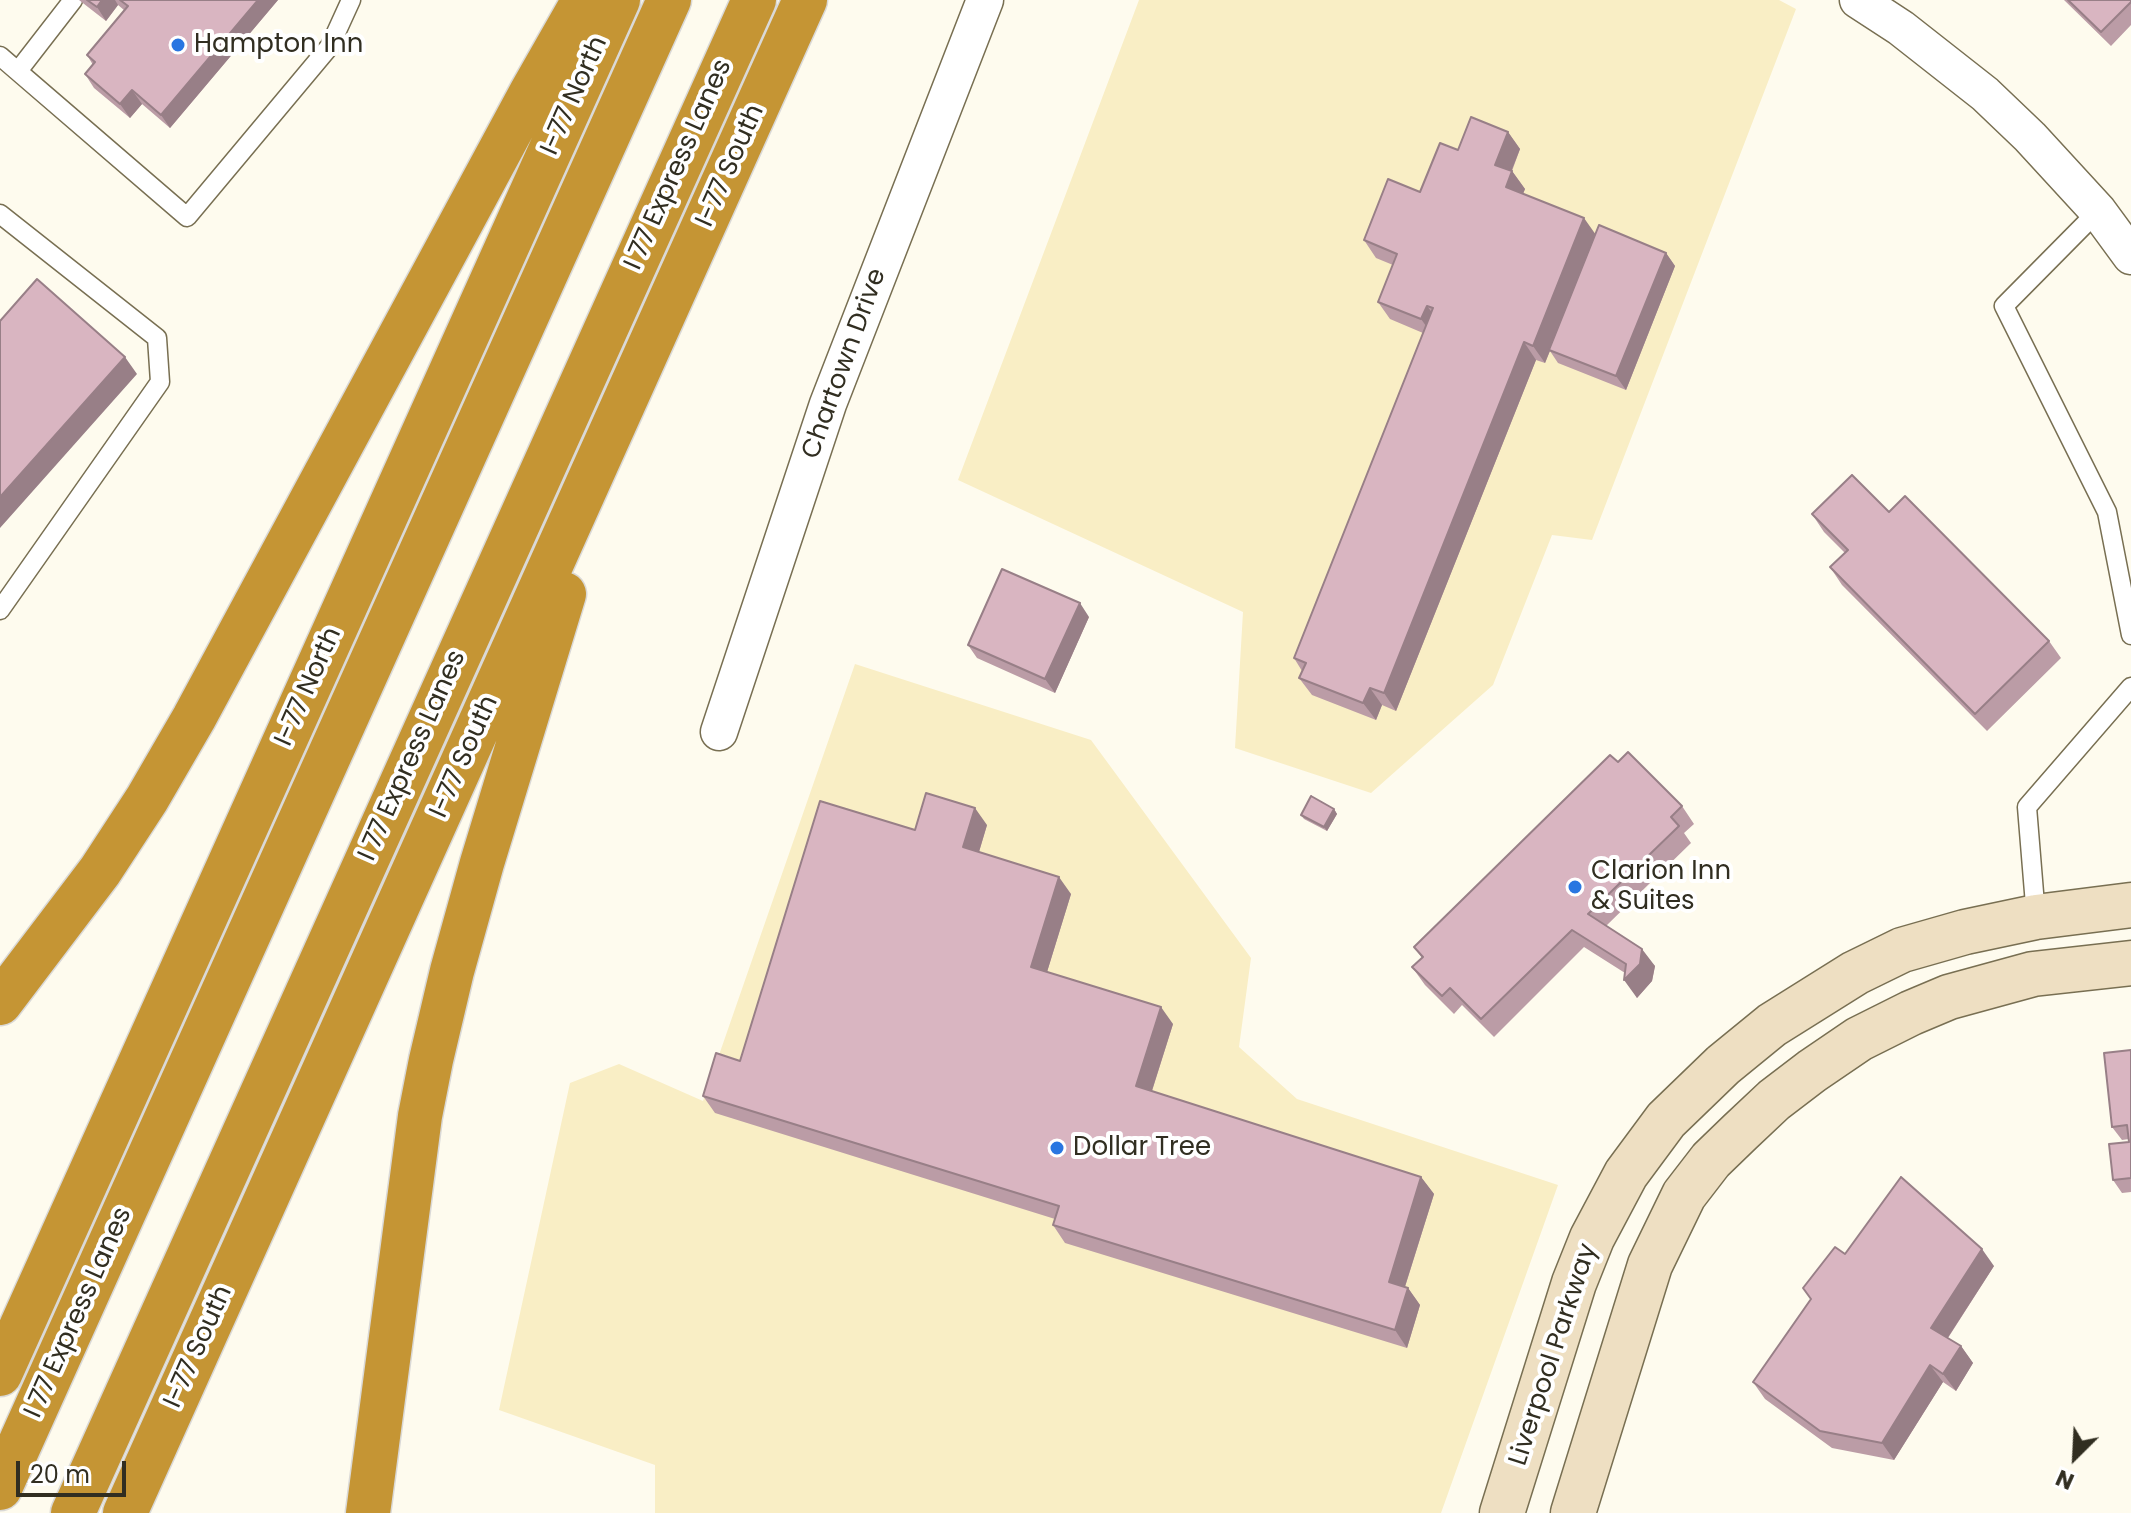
<!DOCTYPE html>
<style>
body{margin:0}
#map{position:relative;width:2131px;height:1513px;overflow:hidden;background:#fefbee;font-family:Poppins,sans-serif}
canvas{display:block}
.north{position:absolute;left:2035px;top:1417px;width:80px;height:80px;-webkit-text-stroke:6px #fff;paint-order:stroke;rotate:204deg;font-size:22px;font-weight:700;line-height:32px;text-align:center;color:#312e21}
.north::after{content:'';display:block;margin:auto;width:28px;height:36px;background:#312e21;clip-path:polygon(50% 0,100% 100%,50% 72%,0 100%)}
.scale{position:absolute;left:16px;top:1461px;width:110px;height:36px;box-sizing:border-box;border:4px solid #312e21;border-top:0;padding-left:10px;font-size:24px;line-height:28px;white-space:nowrap;color:#312e21;-webkit-text-stroke:6px #fff;paint-order:stroke}
</style>
<div id="map">
<canvas width="2131" height="1513"></canvas>
<div class="north">N</div>
<div class="scale">20 m</div>
</div>
<script>
const context = document.querySelector('canvas').getContext('2d');
context.lineJoin = 'round';
function fill(path, color) {
  context.fillStyle = color;
  context.fill(path, 'evenodd');
}
function toPath(rows) {
  const path = new Path2D();
  for (const r of rows) {
    path.moveTo(r[0], r[1]);
    for (let i = 2; i < r.length; i += 2) path.lineTo(r[i], r[i + 1]);
  }
  return path;
}
function trace(path, color, width, dash) {
  context.strokeStyle = color;
  context.lineWidth = width;
  context.lineCap = dash ? 'butt' : 'round';
  context.setLineDash(dash || []);
  context.stroke(path);
}
function label(font, color, halo, rows, align = 'center') {
  context.font = font + ' Poppins,sans-serif';
  context.lineWidth = 8;
  context.setLineDash([]);
  context.textBaseline = 'middle';
  context.strokeStyle = halo;
  context.fillStyle = color;
  for (const [text, x, y, turn = 0] of rows) {
    context.save();
    context.translate(x, y);
    context.rotate((+turn || 0) * Math.PI / 180);
    context.textAlign = isNaN(turn) ? turn : align;
    if (halo) context.strokeText(text, 0, 0);
    context.fillText(text, 0, 0);
    context.restore();
  }
}
fill(toPath([
 [1139,0,1779,0,1796,9,1592,540,1552,535,1493,685,1371,793,1235,748,1243,612,958,480],
 [855,664,1091,740,1251,958,1239,1047,1297,1099,1558,1185,1441,1513,655,1513,655,1465,499,1410,570,1083,619,1064,703,1101]
]), '#f9eec5');
const lane = toPath([
 [0,56,187,217,330,46,351,0],
 [18,71,73,0],
 [2098,211,2004,306,2107,512,2131,635],
 [0,214,157,338,160,382,0,610],
 [2036,917,2027,807,2131,687]
]);
const street = toPath([
 [1858,0,1901,28,1985,94,2030,137,2098,211,2131,256],
 [719,732,828,404,985,0]
]);
const secondary = toPath([
 [1502,1513,1574,1283,1592,1238,1626,1174,1666,1120,1723,1065,1772,1025,1855,973,1902,950,1965,932,2036,917,2131,905],
 [1573,1513,1650,1265,1684,1195,1711,1160,1740,1132,1774,1100,1812,1071,1859,1039,1911,1013,1949,997,2033,974,2131,963]
]);
const highway = toPath([
 [0,1003,100,871,147,799,194,718,531,93,584,0],
 [0,1374,618,0],
 [0,1488,669,0],
 [73,1513,754,0],
 [125,1513,805,0],
 [368,1513,420,1116,431,1060,452,971,482,863,564,594]
]);
trace(lane, '#786f52', 21);
trace(street, '#786f52', 39);
trace(secondary, '#786f52', 47);
trace(highway, '#dad9d7', 47);
trace(lane, '#fff', 18);
trace(street, '#fff', 36);
trace(secondary, '#eedfc2', 44);
trace(highway, '#c59534', 44);
fill(toPath([
 [79,0,278,0,170,128,142,104,130,118,94,88,85,74,93,65,87,55,124,10,118,5,106,21],
 [2064,0,2131,0,2131,25,2111,46],
 [1508,132,1520,149,1512,171,1525,189,1523,194,1595,234,1666,253,1675,266,1626,390,1558,363,1550,351,1545,363,1536,360,1396,711,1382,705,1376,720,1312,695,1299,678,1302,671,1294,658,1423,333,1390,319,1378,302,1393,265,1376,258,1364,240,1420,192],
 [1889,512,2049,641,2061,658,1987,731,1842,585,1830,567,1845,553,1824,532,1812,514],
 [1089,617,1055,693,977,658,968,645],
 [1618,762,1682,806,1694,824,1684,833,1691,843,1606,926,1655,966,1652,981,1637,998,1625,973,1584,947,1494,1037,1462,1005,1454,1014,1425,985,1412,967,1422,958,1414,947],
 [1334,809,1337,814,1327,831,1304,819,1301,815],
 [987,825,979,852,1071,894,1047,972,1173,1024,1152,1091,1421,1177,1434,1194,1405,1287,1408,1288,1420,1305,1407,1348,1065,1243,1053,1225,1055,1219,715,1113,703,1096,740,1061,915,830],
 [2131,1050,2131,1192,2122,1193,2113,1180,2129,1142,2129,1139,2122,1140,2112,1127],
 [1845,1254,1994,1266,1948,1338,1961,1346,1973,1363,1956,1391,1943,1382,1894,1460,1832,1448,1765,1399,1753,1382]
]), '#bb9ca6');
fill(toPath([
 [102,0,115,0,118,5,106,21,97,7],
 [258,0,278,0,170,128,161,115],
 [132,90,142,104,130,118,120,104],
 [1508,132,1520,149,1507,182,1495,165],
 [1512,171,1525,189,1518,205,1506,187],
 [1584,218,1596,235,1545,363,1533,346],
 [1666,253,1675,266,1626,390,1616,376],
 [1427,306,1440,323,1434,337,1421,319],
 [1524,342,1536,360,1396,711,1384,693],
 [125,357,137,374,0,528,0,497],
 [1080,603,1089,617,1055,693,1045,679],
 [1370,688,1382,705,1376,720,1363,703],
 [975,808,987,825,975,865,963,847],
 [1334,809,1337,814,1327,831,1324,827],
 [1059,877,1071,894,1043,985,1031,967],
 [1642,949,1655,966,1652,981,1637,998,1624,980],
 [1161,1007,1173,1024,1148,1103,1136,1086],
 [1421,1177,1434,1194,1401,1299,1389,1282],
 [1982,1249,1994,1266,1943,1345,1931,1328],
 [1408,1288,1420,1305,1407,1348,1395,1330],
 [1961,1346,1973,1363,1956,1391,1943,1374],
 [1930,1365,1943,1382,1894,1460,1882,1443]
]), '#987f87');
const building = toPath([
 [87,0,102,0,97,7,87,0],
 [120,0,258,0,161,115,132,90,120,104,85,74,95,62,87,55,128,6,120,0],
 [2068,0,2131,0,2131,2,2101,32,2068,0],
 [1471,117,1508,132,1495,165,1512,171,1506,187,1584,218,1533,346,1524,342,1384,693,1370,688,1363,703,1299,678,1306,663,1294,658,1433,308,1427,306,1421,319,1378,302,1397,254,1364,240,1388,179,1420,192,1440,143,1458,150,1471,117],
 [1599,225,1666,253,1616,376,1549,350,1599,225],
 [37,279,125,357,0,497,0,321,37,279],
 [1852,475,1889,512,1905,496,2049,641,1975,714,1830,567,1848,550,1812,514,1852,475],
 [1002,569,1080,603,1045,679,968,645,1002,569],
 [1628,752,1682,806,1671,817,1679,826,1588,914,1642,949,1640,964,1624,980,1626,964,1572,930,1481,1019,1450,988,1442,996,1412,967,1423,957,1414,947,1610,755,1618,762,1628,752],
 [926,793,975,808,963,847,1059,877,1031,967,1161,1007,1136,1086,1421,1177,1389,1282,1408,1288,1395,1330,1053,1225,1059,1206,703,1096,716,1053,740,1061,820,801,915,830,926,793],
 [1311,796,1334,809,1324,827,1301,815,1311,796],
 [2131,1050,2131,1178,2113,1180,2109,1144,2129,1142,2127,1125,2112,1127,2104,1053,2131,1050],
 [1901,1177,1982,1249,1931,1328,1961,1346,1943,1374,1930,1365,1882,1443,1820,1431,1753,1382,1811,1299,1803,1288,1835,1247,1845,1254,1901,1177]
]);
fill(building, '#d9b5c1');
trace(building, '#987f87', 2);
for (const [x, y, r, color] of [
 [178,45,8,"#2976e1"],
 [1575,887,8,"#2976e1"],
 [1057,1148,8,"#2976e1"]
]) {
  const dot = new Path2D();
  dot.arc(x, y, r, 0, 2 * Math.PI);
  context.fillStyle = color;
  context.fill(dot);
  trace(dot, '#fff', 3);
}
label('26px', '#312e21', '#fff', [
 ["Hampton Inn",194,45],
 ["Clarion Inn",1591,872],
 ["& Suites",1591,902],
 ["Dollar Tree",1073,1148]
], 'left');
label('26px', '#312e21', '#fff', [
 ["I-77 North",575,96,-66],
 ["I 77 Express Lanes",679,165,-66],
 ["I-77 South",731,166,-66],
 ["Chartown Drive",845,364,-70],
 ["I-77 North",309,687,-66],
 ["I 77 Express Lanes",413,756,-66],
 ["I-77 South",465,757,-66],
 ["I 77 Express Lanes",79,1313,-66],
 ["I-77 South",199,1347,-66],
 ["Liverpool Parkway",1554,1355,-72]
]);
</script>
